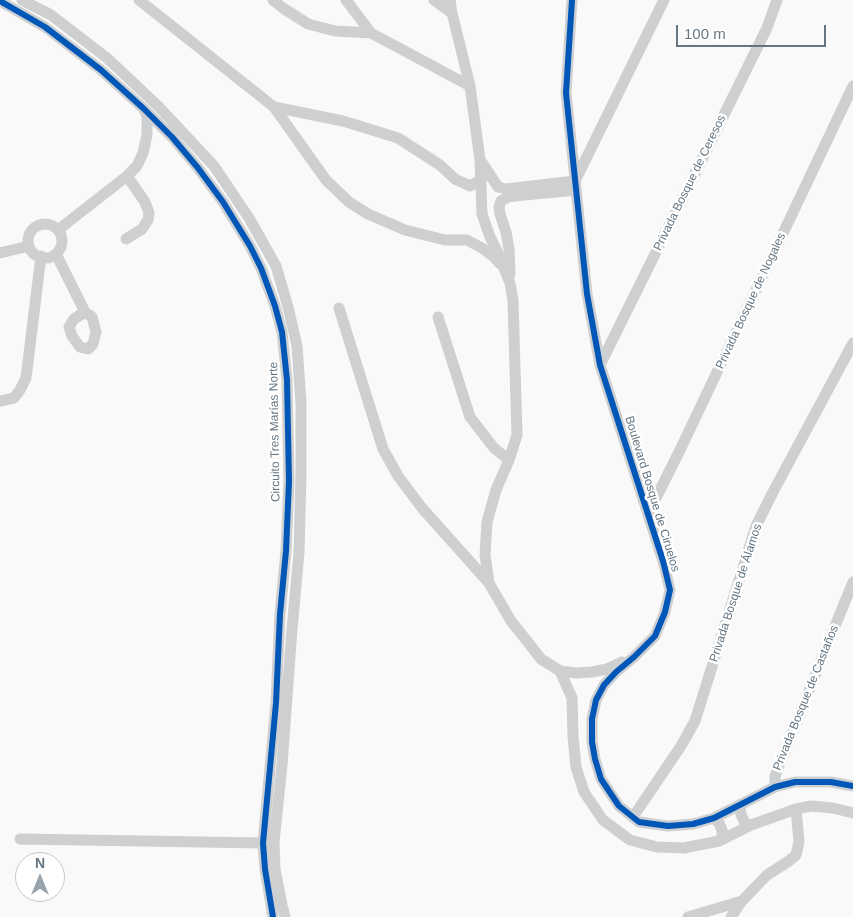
<!DOCTYPE html>
<meta charset="utf-8">
<style>
body{margin:0}
#map{position:relative;width:853px;height:917px;overflow:hidden;background:#f9f9f9;font-family:Helvetica,sans-serif}
canvas{display:block}
.north{position:absolute;left:15px;top:852px;width:50px;height:50px;box-sizing:border-box;background:#fff;border:1px solid #c1c8cd;border-radius:50%;rotate:0deg;font-size:14px;font-weight:700;line-height:20px;text-align:center;color:#657683}
.north::after{content:'';display:block;margin:auto;width:18px;height:22px;background:#99a4ac;clip-path:polygon(50% 0,100% 100%,50% 72%,0 100%)}
.scale{position:absolute;left:676px;top:25px;width:150px;height:22px;box-sizing:border-box;border:2px solid #657683;border-top:0;padding-left:6px;font-size:15px;line-height:18px;white-space:nowrap;color:#657683;-webkit-text-stroke:4px #fff;paint-order:stroke}
</style>
<div id="map">
<canvas width="853" height="917"></canvas>
<div class="north">N</div>
<div class="scale">100 m</div>
</div>
<script>
const context = document.querySelector('canvas').getContext('2d');
context.lineJoin = 'round';
function toPath(rows) {
  const path = new Path2D();
  for (const r of rows) {
    if (r.length === 3) {
      path.moveTo(r[0] + r[2], r[1]);
      path.arc(r[0], r[1], r[2], 0, 2 * Math.PI);
      continue;
    }
    path.moveTo(r[0], r[1]);
    for (let i = 2; i < r.length; i += 2) path.lineTo(r[i], r[i + 1]);
  }
  return path;
}
function trace(path, color, width, dash) {
  context.strokeStyle = color;
  context.lineWidth = width;
  context.lineCap = dash ? 'butt' : 'round';
  context.setLineDash(dash || []);
  context.stroke(path);
}
function label(font, color, halo, rows, align = 'center') {
  context.font = font + ' Helvetica,sans-serif';
  context.lineWidth = 5;
  context.setLineDash([]);
  context.textBaseline = 'middle';
  context.strokeStyle = halo;
  context.fillStyle = color;
  for (const [text, x, y, turn = 0] of rows) {
    context.save();
    context.translate(x, y);
    context.rotate((+turn || 0) * Math.PI / 180);
    context.textAlign = isNaN(turn) ? turn : align;
    if (halo) context.strokeText(text, 0, 0);
    context.fillText(text, 0, 0);
    context.restore();
  }
}
trace(toPath([
 [22,0,51,15,107,58,159,107,214,166,249,218,276,266,288,307,297,346,301,403,301,474,299,553,292,629,282,765,274,842,275,869,282,905,285,917],
 [139,0,274,107,326,180,349,202,368,214,405,230,445,240,467,240,482,248,493,256,500,264],
 [273,0,283,8,308,24,335,31,371,33],
 [346,0,371,33,470,86],
 [434,0,452,13],
 [450,0,452,13,470,86,480,160,482,214,490,237,497,251,510,283,513,301,517,435,509,460,496,490,487,522,485,555,489,583,511,621,527,641,541,659,560,671,576,673,592,672,607,669,622,662],
 [572,0,566,93,587,294,600,365,663,561,670,590,665,612,655,636,634,657,616,672,604,685,596,700,592,719,592,742,595,759,601,779,619,806,639,822,668,826,693,824,714,818,775,787,795,782,831,782,853,786],
 [0,1,45,27,101,70,143,108,172,137,198,168,223,202,250,246,261,268,275,306,282,332,287,380,289,481,286,551,280,614,276,703,263,843,265,869,273,917],
 [274,107,343,121,398,138,440,165,455,179,470,186,482,179],
 [481,161,498,187,506,189,575,181],
 [575,181,664,0],
 [45,241,17],
 [58,230,127,176,137,166,143,153,147,135,147,116,144,109],
 [126,239,142,229,148,220,149,213,145,202,127,176],
 [0,253,29,246],
 [56,254,85,312,92,317,96,332,93,344,88,349,80,347,72,336,69,327,74,319,85,312],
 [510,274,509,249,506,232,500,214,499,207,501,201,508,197,514,196,576,190],
 [339,308,383,449,398,476,422,508,489,583],
 [438,317,470,417,494,448,509,460],
 [600,365,767,28,777,0],
 [0,401,14,398,20,390,26,378,41,256],
 [648,514,680,450,853,86],
 [560,671,572,698,573,736,576,767,584,792,603,820,630,840,657,847,684,848,719,841,751,825,796,809,811,806,833,808,853,813],
 [775,787,775,776,824,653,853,582],
 [741,804,740,811,742,817,745,823,751,825],
 [633,817,681,746,695,721,756,526,773,492,853,343],
 [714,818,719,823,722,830,722,837,719,841],
 [20,839,263,843],
 [688,917,742,901],
 [731,917,742,901,767,875,789,861,796,855,799,842,796,809]
]), '#cecfd0', 11);
trace(toPath([
 [572,0,566,93,587,294,600,365,663,561,670,590,665,612,655,636,634,657,616,672,604,685,596,700,592,719,592,742,595,759,601,779,619,806,639,822,668,826,693,824,714,818,775,787,795,782,831,782,853,786],
 [0,1,45,27,101,70,143,108,172,137,198,168,223,202,250,246,261,268,275,306,282,332,287,380,289,481,286,551,280,614,276,703,263,843,265,869,273,917]
]), '#0057b8', 6);
label('12px', '#657683', '#fff', [
 ["Privada Bosque de Ceresos",690,183,-64],
 ["Privada Bosque de Nogales",751,301,-65],
 ["Circuito Tres Marías Norte",275,432,-91],
 ["Boulevard Bosque de Ciruelos",652,494,73],
 ["Privada Bosque de Álamos",736,593,-72],
 ["Privada Bosque de Castaños",806,698,-68]
]);
</script>
